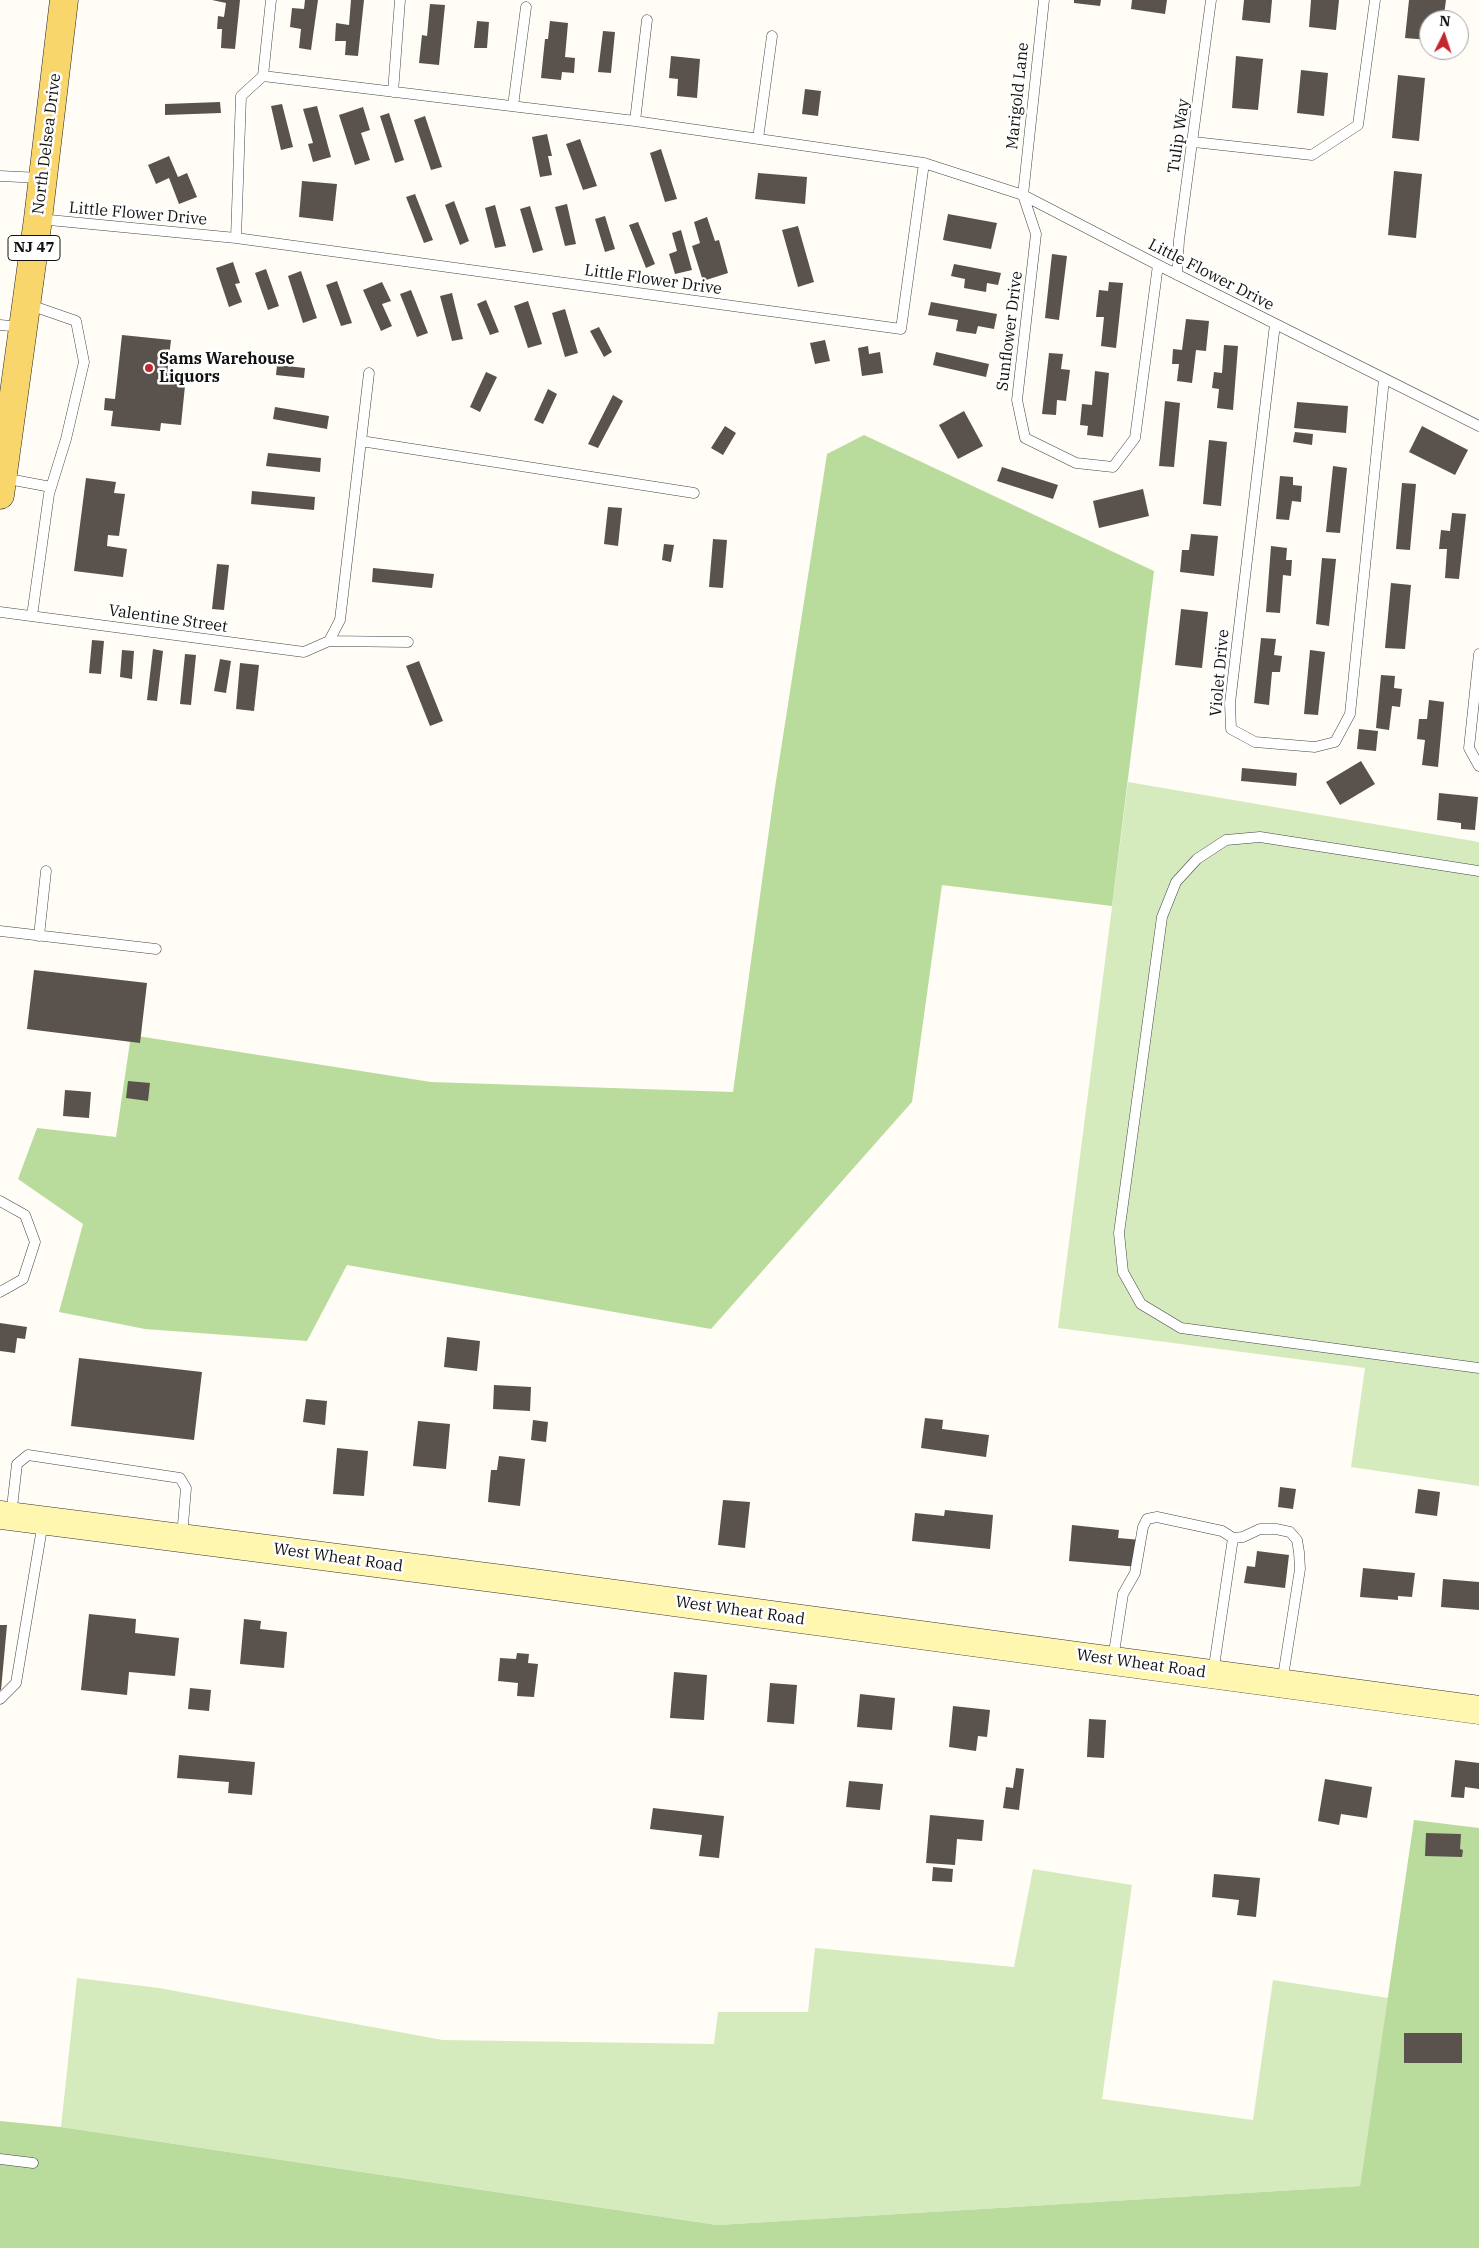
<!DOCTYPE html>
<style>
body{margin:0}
#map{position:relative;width:1479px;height:2248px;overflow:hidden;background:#fffdf5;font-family:"IBM Plex Serif",serif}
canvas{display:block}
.north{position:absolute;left:1419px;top:10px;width:50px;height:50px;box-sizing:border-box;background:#fff;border:1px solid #a0a0a0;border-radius:50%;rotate:4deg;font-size:14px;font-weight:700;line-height:20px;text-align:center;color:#111}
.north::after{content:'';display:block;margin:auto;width:18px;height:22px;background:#c4262e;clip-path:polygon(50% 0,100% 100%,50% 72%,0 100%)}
</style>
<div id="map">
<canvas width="1479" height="2248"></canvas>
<div class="north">N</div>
</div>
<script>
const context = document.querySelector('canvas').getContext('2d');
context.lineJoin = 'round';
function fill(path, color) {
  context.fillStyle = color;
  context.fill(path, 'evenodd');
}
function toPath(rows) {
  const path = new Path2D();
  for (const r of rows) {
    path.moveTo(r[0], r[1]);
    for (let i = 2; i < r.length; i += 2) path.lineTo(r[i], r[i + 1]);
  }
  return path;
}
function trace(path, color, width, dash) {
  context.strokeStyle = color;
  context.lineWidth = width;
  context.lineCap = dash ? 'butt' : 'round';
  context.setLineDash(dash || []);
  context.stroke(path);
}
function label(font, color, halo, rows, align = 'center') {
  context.font = font + ' "IBM Plex Serif",serif';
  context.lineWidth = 5;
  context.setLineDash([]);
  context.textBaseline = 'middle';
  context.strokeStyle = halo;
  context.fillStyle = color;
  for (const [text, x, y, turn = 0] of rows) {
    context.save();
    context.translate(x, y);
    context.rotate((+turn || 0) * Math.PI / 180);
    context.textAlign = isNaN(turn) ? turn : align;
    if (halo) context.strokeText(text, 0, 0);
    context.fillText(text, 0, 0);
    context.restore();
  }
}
fill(toPath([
 [1128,782,1479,842,1479,1486,1351,1467,1365,1368,1058,1328],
 [1033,1869,1132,1885,1102,2099,1253,2120,1273,1980,1388,1998,1360,2186,717,2225,61,2127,77,1978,159,1988,443,2040,714,2044,718,2012,808,2012,815,1948,1014,1967]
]), '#d5ebbd');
fill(toPath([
 [864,435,1154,571,1112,906,942,885,912,1102,711,1329,347,1265,307,1341,145,1329,59,1312,83,1224,18,1179,37,1128,116,1137,131,1035,431,1082,733,1092,774,794,827,454],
 [1414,1820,1479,1828,1479,2248,0,2248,0,2121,61,2127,717,2225,1360,2186]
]), '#b9dc9c');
fill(toPath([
 [212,0,240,0,235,49,221,48,222,29,217,29,218,16,224,17,226,3],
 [305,0,318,0,311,50,299,48,301,29,290,27,292,8,304,9],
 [351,0,364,0,358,56,345,55,346,41,335,41,336,23,349,25],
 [1074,0,1101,0,1100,6,1074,3],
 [1132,0,1167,0,1165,14,1131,9],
 [1244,0,1272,0,1270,23,1242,20],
 [1311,0,1339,0,1336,30,1309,27],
 [1409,0,1446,0,1444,15,1434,14,1434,20,1429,20,1429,40,1405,38],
 [430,4,445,5,439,65,419,63,422,35,427,36],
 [477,21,489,22,487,48,474,48],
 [550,21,568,23,565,57,575,58,574,73,562,72,561,80,541,78,545,39,548,39],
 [603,31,615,32,611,73,598,72],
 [671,56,700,59,697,98,677,96,678,79,669,78],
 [1236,56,1263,59,1258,110,1232,108],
 [1301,70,1328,73,1324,116,1297,113],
 [1398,75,1425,78,1419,141,1392,138],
 [805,89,821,91,818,116,802,114],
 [220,102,221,113,165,115,165,104],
 [282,104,293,147,281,150,271,106],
 [317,106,331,157,313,162,308,144,313,143,303,109],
 [363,107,370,130,361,133,370,160,355,165,339,115],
 [389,113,404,160,395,163,380,116],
 [425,116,442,167,431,170,414,120],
 [547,134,552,156,548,156,552,175,540,177,532,137],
 [580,139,597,186,583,190,566,144],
 [661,149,677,199,665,202,650,153],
 [169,156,178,177,187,173,197,197,179,204,169,178,156,184,148,165],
 [1394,171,1422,174,1416,238,1388,235],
 [758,173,807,177,805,204,755,199],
 [302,181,337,184,333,221,299,217],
 [415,194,433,240,424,243,406,197],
 [454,201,469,241,460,245,445,205],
 [567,204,576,244,565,246,555,207],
 [495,205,506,246,495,248,485,208],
 [530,206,543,250,533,253,520,209],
 [948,214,997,223,991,249,943,240],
 [605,216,615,249,605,252,595,219],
 [707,217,715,241,719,240,728,273,703,281,692,246,700,243,694,222],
 [638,222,655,264,646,268,629,225],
 [798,226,814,282,798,287,782,230],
 [681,230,692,270,675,274,669,254,677,251,672,233],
 [1052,254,1067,256,1059,320,1045,318],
 [233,262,240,283,235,284,242,302,229,307,216,268],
 [954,264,1001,273,998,285,987,283,986,292,964,288,965,279,951,276],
 [266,269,279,306,268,310,255,273],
 [301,271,317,318,303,323,288,276],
 [337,281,352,323,341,326,326,285],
 [382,282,391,301,382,304,392,326,381,331,363,290],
 [1109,282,1123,283,1116,348,1101,346,1104,317,1096,317,1099,290,1108,291],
 [411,290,428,333,417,337,400,294],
 [452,293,463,339,452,341,440,296],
 [486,300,499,332,490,335,477,304],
 [528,301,542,344,528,348,514,306],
 [931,302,997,314,994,329,978,326,976,334,956,331,958,320,928,315],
 [565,309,578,353,565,357,552,313],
 [1186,319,1209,321,1206,351,1196,350,1192,383,1177,381,1179,364,1172,364,1173,349,1182,350],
 [599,327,612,352,604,357,590,331],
 [122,335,171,340,167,374,186,376,181,425,161,423,160,431,111,426,113,411,104,410,105,398,115,399],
 [825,340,830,361,815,364,810,343],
 [1224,345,1238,346,1233,410,1217,408,1219,389,1212,388,1214,372,1222,373],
 [868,346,869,354,880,352,883,373,862,376,858,348],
 [936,352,989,364,986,377,933,365],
 [1049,353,1063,354,1061,369,1070,370,1066,401,1057,400,1056,415,1042,414],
 [277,365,305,368,304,378,276,375],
 [1095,371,1109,373,1103,437,1087,435,1088,426,1080,425,1082,404,1092,405],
 [486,372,497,377,480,412,470,407],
 [548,389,557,394,543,424,534,420],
 [613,395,623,401,598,448,588,444],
 [1165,401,1180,403,1174,467,1159,466],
 [1297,402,1348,406,1346,433,1294,428],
 [275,407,329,416,327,429,273,419],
 [964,411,983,446,958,459,939,425],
 [725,426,736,433,723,455,711,448],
 [1422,426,1468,450,1455,475,1409,452],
 [1295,432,1313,434,1312,445,1293,442],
 [1209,440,1227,442,1221,506,1203,504],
 [268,453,321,458,320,472,266,466],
 [1333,466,1347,468,1340,533,1326,532],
 [1002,467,1058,485,1053,499,997,481],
 [1280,476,1293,477,1293,485,1302,486,1301,502,1292,501,1289,520,1276,519],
 [86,478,116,482,114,493,125,494,119,536,108,535,107,546,127,549,123,577,74,571],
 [1402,483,1416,484,1410,550,1396,549],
 [1143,489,1149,516,1099,528,1093,501],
 [252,491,315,497,314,510,251,504],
 [608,507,622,508,618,546,604,544],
 [1452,513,1466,514,1459,579,1445,578,1447,549,1439,549,1441,530,1450,531],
 [1191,534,1218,536,1214,576,1180,572,1182,550,1189,550],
 [713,539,727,540,723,588,709,587],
 [664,544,674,545,671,562,662,560],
 [1271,546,1287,548,1286,560,1292,560,1291,576,1283,575,1280,613,1266,612],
 [1322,558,1336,559,1329,626,1316,624],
 [217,564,229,565,224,610,212,609],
 [373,568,434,574,432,588,372,582],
 [1391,583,1411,585,1405,649,1385,648],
 [1181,609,1208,612,1202,668,1175,665],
 [1261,638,1276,639,1274,655,1282,656,1280,672,1272,672,1269,705,1254,703],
 [92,640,104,641,101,674,89,673],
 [153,649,163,651,157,701,147,700],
 [122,650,134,651,132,679,120,677],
 [1310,650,1325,652,1318,715,1304,714],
 [185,654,196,655,191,705,180,704],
 [220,659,231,661,226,693,214,691],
 [419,661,443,721,430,726,406,666],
 [240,663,259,665,254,711,236,709],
 [1381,675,1395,676,1394,688,1402,689,1400,707,1392,706,1389,730,1376,728],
 [1429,700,1444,702,1438,767,1422,765,1425,740,1417,739,1419,719,1427,719],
 [1359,729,1378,731,1376,751,1357,749],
 [1361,761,1375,784,1340,805,1326,782],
 [1242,768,1297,773,1296,786,1241,781],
 [1439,793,1478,797,1475,830,1461,829,1461,823,1437,820],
 [34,970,147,983,140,1043,27,1029],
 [128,1081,150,1083,148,1101,126,1098],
 [65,1090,91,1092,89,1118,63,1116],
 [0,1323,27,1327,25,1339,17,1338,15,1353,0,1351],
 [447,1337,480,1341,477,1371,444,1367],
 [79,1358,202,1372,194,1440,71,1426],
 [494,1385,531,1387,530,1411,493,1409],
 [306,1399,327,1401,325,1425,303,1422],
 [925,1418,943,1420,942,1429,989,1435,986,1457,921,1448],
 [533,1420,548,1422,546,1442,531,1440],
 [418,1421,450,1424,446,1469,413,1466],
 [337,1448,368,1451,364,1496,333,1494],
 [499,1456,525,1459,520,1506,488,1502,491,1470,497,1470],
 [1280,1487,1296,1489,1293,1509,1278,1507],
 [1418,1489,1440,1492,1437,1516,1415,1513],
 [723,1500,750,1502,745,1548,718,1545],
 [945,1510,993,1515,990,1549,912,1541,915,1513,944,1516],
 [1072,1525,1119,1530,1118,1538,1141,1540,1139,1567,1069,1561],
 [1257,1551,1289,1555,1285,1588,1244,1583,1247,1566,1255,1567],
 [1363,1568,1415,1573,1412,1597,1398,1596,1398,1600,1360,1597],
 [1443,1579,1479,1582,1479,1610,1441,1607],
 [89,1614,136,1619,135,1633,179,1638,175,1676,129,1672,127,1695,81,1690],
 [244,1619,261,1621,260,1629,287,1632,284,1668,240,1664],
 [0,1625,7,1625,1,1690,0,1690],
 [517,1653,529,1654,528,1663,538,1664,534,1697,517,1696,518,1683,498,1681,500,1658,516,1659],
 [674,1672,707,1675,704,1720,670,1718],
 [770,1683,797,1685,794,1724,767,1722],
 [190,1688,211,1690,209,1711,188,1709],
 [860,1694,895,1698,892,1730,857,1727],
 [953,1706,990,1710,987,1737,978,1736,976,1751,949,1747],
 [1089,1719,1106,1720,1104,1758,1087,1757],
 [179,1755,255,1762,252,1795,228,1793,229,1782,177,1778],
 [1455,1760,1479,1763,1479,1789,1465,1787,1464,1798,1451,1797],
 [1016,1768,1024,1769,1019,1810,1003,1808,1006,1787,1013,1788],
 [1325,1779,1372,1787,1367,1818,1341,1814,1339,1825,1318,1821],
 [849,1781,883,1784,880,1810,846,1807],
 [653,1808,724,1816,719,1858,699,1856,702,1835,650,1829],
 [930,1815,984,1820,982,1841,957,1839,955,1865,926,1863],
 [1426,1833,1461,1834,1460,1849,1463,1850,1462,1857,1425,1856],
 [933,1867,953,1869,952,1882,932,1881],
 [1214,1874,1260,1878,1256,1917,1237,1915,1239,1900,1212,1897],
 [1404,2033,1462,2033,1462,2063,1404,2063]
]), '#5a524d');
const lane = toPath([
 [1044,0,1023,195,1036,234,1017,400,1025,438,1076,463,1113,467,1135,438,1158,265],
 [263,76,271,0],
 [393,92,400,0],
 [513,106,526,7],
 [635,121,647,20],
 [758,139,772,36],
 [1194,142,1312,155,1358,125,1375,0],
 [0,176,41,178],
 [39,219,236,238,901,329,924,163],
 [236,238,241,96,263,76,635,121,924,163,1023,195,1158,265,1479,426],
 [1177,275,1179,240,1211,0],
 [27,304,76,321,84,362,66,439,49,494,32,616],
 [1275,324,1230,703,1231,729,1255,742,1315,747,1335,742,1350,714,1384,379],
 [0,325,22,327],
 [361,441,694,493],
 [3,478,51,487],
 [0,612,304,652,329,641,340,620,369,373],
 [329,641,408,642],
 [1479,654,1469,748,1479,766],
 [1479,871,1260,837,1226,840,1197,859,1176,882,1162,917,1119,1233,1123,1272,1141,1304,1181,1328,1479,1368],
 [0,931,156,949],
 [39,936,46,871],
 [0,1201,25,1215,35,1242,23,1279,0,1292],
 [11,1516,17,1464,28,1455,180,1478,186,1488,182,1537],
 [1113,1659,1123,1594,1135,1573,1143,1527,1147,1519,1157,1517,1222,1531,1233,1538,1243,1537,1260,1529,1276,1529,1290,1532,1297,1540,1299,1552,1300,1569,1282,1683],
 [1213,1673,1233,1538],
 [0,1699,16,1683,43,1522],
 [0,2159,33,2163]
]);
const secondary = toPath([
 [0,1515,525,1582,1479,1710]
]);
const primary = toPath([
 [0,495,38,219,64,0]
]);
trace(lane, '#444', 11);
trace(secondary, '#333', 29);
trace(primary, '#222', 29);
trace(lane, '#fff', 10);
trace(secondary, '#fff6b0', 28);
trace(primary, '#f9d66b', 28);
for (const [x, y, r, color] of [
 [149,368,5,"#c4262e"]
]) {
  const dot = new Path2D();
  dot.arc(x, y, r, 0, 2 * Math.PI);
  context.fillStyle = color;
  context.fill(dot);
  trace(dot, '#fff', 2);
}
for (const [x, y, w] of [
 [34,248,52]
]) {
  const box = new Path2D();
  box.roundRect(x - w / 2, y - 12.5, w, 25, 4);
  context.fillStyle = '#fff';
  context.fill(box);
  trace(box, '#111', 1);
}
label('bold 15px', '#111', null, [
 ["NJ 47",34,248]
]);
label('16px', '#111', '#fff', [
 ["Marigold Lane",1018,96,-84],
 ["Tulip Way",1179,136,-82],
 ["North Delsea Drive",47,144,-83],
 ["Little Flower Drive",138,214,5],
 ["Little Flower Drive",1211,275,27],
 ["Little Flower Drive",653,280,8],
 ["Sunflower Drive",1010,331,-83],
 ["Valentine Street",168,619,8],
 ["Violet Drive",1220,673,-85],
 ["West Wheat Road",338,1558,8],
 ["West Wheat Road",740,1611,8],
 ["West Wheat Road",1141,1664,8]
]);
label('bold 16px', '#111', '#fff', [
 ["Sams Warehouse",159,359],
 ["Liquors",159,377]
], 'left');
</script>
